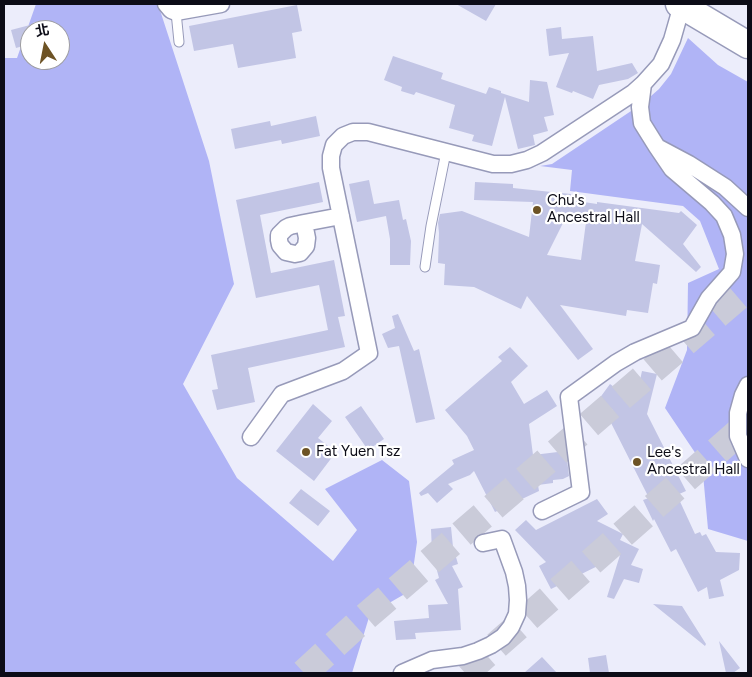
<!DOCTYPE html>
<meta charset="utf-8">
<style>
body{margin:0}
#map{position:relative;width:752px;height:677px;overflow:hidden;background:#ecedfb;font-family:Figtree,"Noto Sans TC",sans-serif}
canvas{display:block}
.frame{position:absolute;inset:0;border:5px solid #0c0c17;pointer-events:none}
.north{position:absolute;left:20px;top:20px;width:50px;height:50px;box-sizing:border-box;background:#fff;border:1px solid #9e9ea2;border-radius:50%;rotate:349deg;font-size:14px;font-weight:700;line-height:20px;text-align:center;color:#0c0c17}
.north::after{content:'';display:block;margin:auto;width:18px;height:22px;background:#6d5325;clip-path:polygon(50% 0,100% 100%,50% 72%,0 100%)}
</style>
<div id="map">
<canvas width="752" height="677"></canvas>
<div class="frame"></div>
<div class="north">北</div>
</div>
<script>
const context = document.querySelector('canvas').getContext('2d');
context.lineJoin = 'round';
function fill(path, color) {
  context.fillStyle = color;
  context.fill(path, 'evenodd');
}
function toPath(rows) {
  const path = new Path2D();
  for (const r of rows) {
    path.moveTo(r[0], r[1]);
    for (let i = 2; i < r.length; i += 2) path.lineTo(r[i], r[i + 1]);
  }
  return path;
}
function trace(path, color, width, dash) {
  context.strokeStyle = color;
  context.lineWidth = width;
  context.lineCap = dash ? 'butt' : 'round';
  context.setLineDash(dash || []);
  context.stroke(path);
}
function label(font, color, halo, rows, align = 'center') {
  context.font = font + ' Figtree,sans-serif';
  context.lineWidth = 4.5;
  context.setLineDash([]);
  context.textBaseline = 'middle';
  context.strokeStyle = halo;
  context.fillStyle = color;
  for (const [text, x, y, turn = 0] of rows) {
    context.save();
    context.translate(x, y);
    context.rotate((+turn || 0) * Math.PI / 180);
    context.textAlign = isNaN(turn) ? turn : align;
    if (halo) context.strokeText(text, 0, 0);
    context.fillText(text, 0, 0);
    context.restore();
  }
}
fill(toPath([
 [36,4,158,4,209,161,234,284,183,384,237,478,333,561,357,530,325,489,382,460,409,481,417,542,410,591,370,614,352,673,4,673,4,58,17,58],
 [30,30,60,30,60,60,30,60],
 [688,38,718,65,748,82,748,541,708,529,702,463,665,408,687,350,688,283,719,269,700,221,683,206,570,191,572,170,540,166,552,164,643,103,659,89,671,74]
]), '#b0b4f6');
fill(toPath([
 [456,4,496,4,486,21],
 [297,5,302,31,292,33,296,58,238,68,233,44,194,51,189,26],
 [30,25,30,44,16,48,11,30],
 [561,27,562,39,593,36,597,71,632,63,638,73,628,79,599,85,593,99,573,91,572,93,556,87,569,53,549,56,546,29],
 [393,56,443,73,441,79,486,94,489,87,501,91,501,93,529,102,530,80,547,82,554,115,544,117,548,131,533,135,535,145,518,149,505,97,492,146,472,141,474,135,449,128,455,105,416,92,414,95,401,91,402,87,384,80],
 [316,116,320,136,282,144,281,140,235,149,231,129,270,121,271,126],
 [369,180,374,204,399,200,403,220,406,219,411,241,410,265,390,265,390,239,386,216,357,222,349,184],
 [319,182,323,202,260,215,271,273,334,260,345,316,338,317,345,347,248,368,255,402,217,410,212,390,218,389,211,355,328,330,319,285,256,298,236,200],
 [475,182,513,184,513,188,571,194,570,200,597,204,597,202,679,213,681,211,697,225,683,244,701,267,696,272,642,224,635,261,660,265,657,284,653,283,648,313,627,310,626,316,560,305,593,349,578,360,527,296,521,309,474,287,444,285,445,264,438,263,439,233,438,223,440,214,462,211,529,237,533,202,474,200],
 [565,219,586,222,581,260,547,255],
 [398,314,414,351,419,349,435,419,416,423,399,346,388,348,382,334,395,328,392,316],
 [510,347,528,366,511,382,524,404,547,390,557,406,529,424,533,455,566,451,569,476,563,479,553,480,553,483,538,485,539,491,522,499,509,501,512,504,495,512,474,471,470,475,448,484,453,489,437,503,428,493,421,496,419,493,454,464,452,460,474,450,467,436,445,410,502,361,498,357],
 [642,371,657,374,647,414,686,491,677,495,695,534,700,532,702,536,706,534,716,552,740,553,739,570,720,580,724,596,709,599,707,587,698,592,676,549,671,552,654,519,653,521,643,500,649,498,606,413,613,410,599,399,610,384,635,403],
 [313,404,332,421,318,438,336,452,314,481,276,451],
 [361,406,384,439,368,450,345,417],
 [301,489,330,511,318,526,289,503],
 [597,499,608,514,597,521,623,534,620,540,639,549,631,565,643,569,639,583,624,579,614,599,607,597,620,555,551,589,539,566,546,562,515,530,526,520,536,530],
 [451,527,453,547,458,564,452,566,463,587,458,589,461,630,415,633,416,639,396,640,394,621,429,618,428,605,448,604,435,580,439,578,432,552,431,529],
 [653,604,682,606,706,644,705,646],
 [719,641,740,668,733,673,726,673],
 [606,655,609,673,590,673,588,658],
 [542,657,557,673,524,673]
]), '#c2c5e5');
trace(toPath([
 [304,673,364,618,748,288],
 [465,673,748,424]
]), '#cacbd9', 28, [28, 14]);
const lane = toPath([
 [176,12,179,42],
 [425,267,431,226,446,152]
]);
const street = toPath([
 [166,4,171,10,176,12,221,4],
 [682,5,672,40,661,64,643,84,640,107,642,123,657,147,689,164,725,187,748,208],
 [304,223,307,238,306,246,300,253,295,254,286,252,280,245,279,240,279,235,286,228,290,226,304,223,341,216],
 [748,385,743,395,738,413,738,436,748,459],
 [251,437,282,394,343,371,369,353,331,168,331,156,334,145,343,136,353,132,368,132,493,164,511,164,527,160,542,153,633,93,643,84],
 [542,511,581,492,569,397,616,363,635,352,692,328,709,298,732,272,735,254,732,235,724,216,712,203,672,169,657,147],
 [402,673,432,660,463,656,478,651,491,645,503,637,511,627,517,614,518,600,517,586,514,572,502,539,483,543]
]);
const primary = toPath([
 [679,4,748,45]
]);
trace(lane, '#979ab9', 11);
trace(street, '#979ab9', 19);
trace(primary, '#979ab9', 29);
trace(lane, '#fff', 9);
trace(street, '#fff', 16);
trace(primary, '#fff', 26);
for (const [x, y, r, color] of [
 [537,210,5,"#6d5325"],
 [306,452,5,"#6d5325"],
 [637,462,5,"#6d5325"]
]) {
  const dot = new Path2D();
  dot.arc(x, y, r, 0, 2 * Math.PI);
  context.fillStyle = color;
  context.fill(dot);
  trace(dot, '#fff', 2);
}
label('15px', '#0c0c17', '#fff', [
 ["Chu's",547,201],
 ["Ancestral Hall",547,218],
 ["Fat Yuen Tsz",316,452],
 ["Lee's",647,453],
 ["Ancestral Hall",647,470]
], 'left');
</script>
